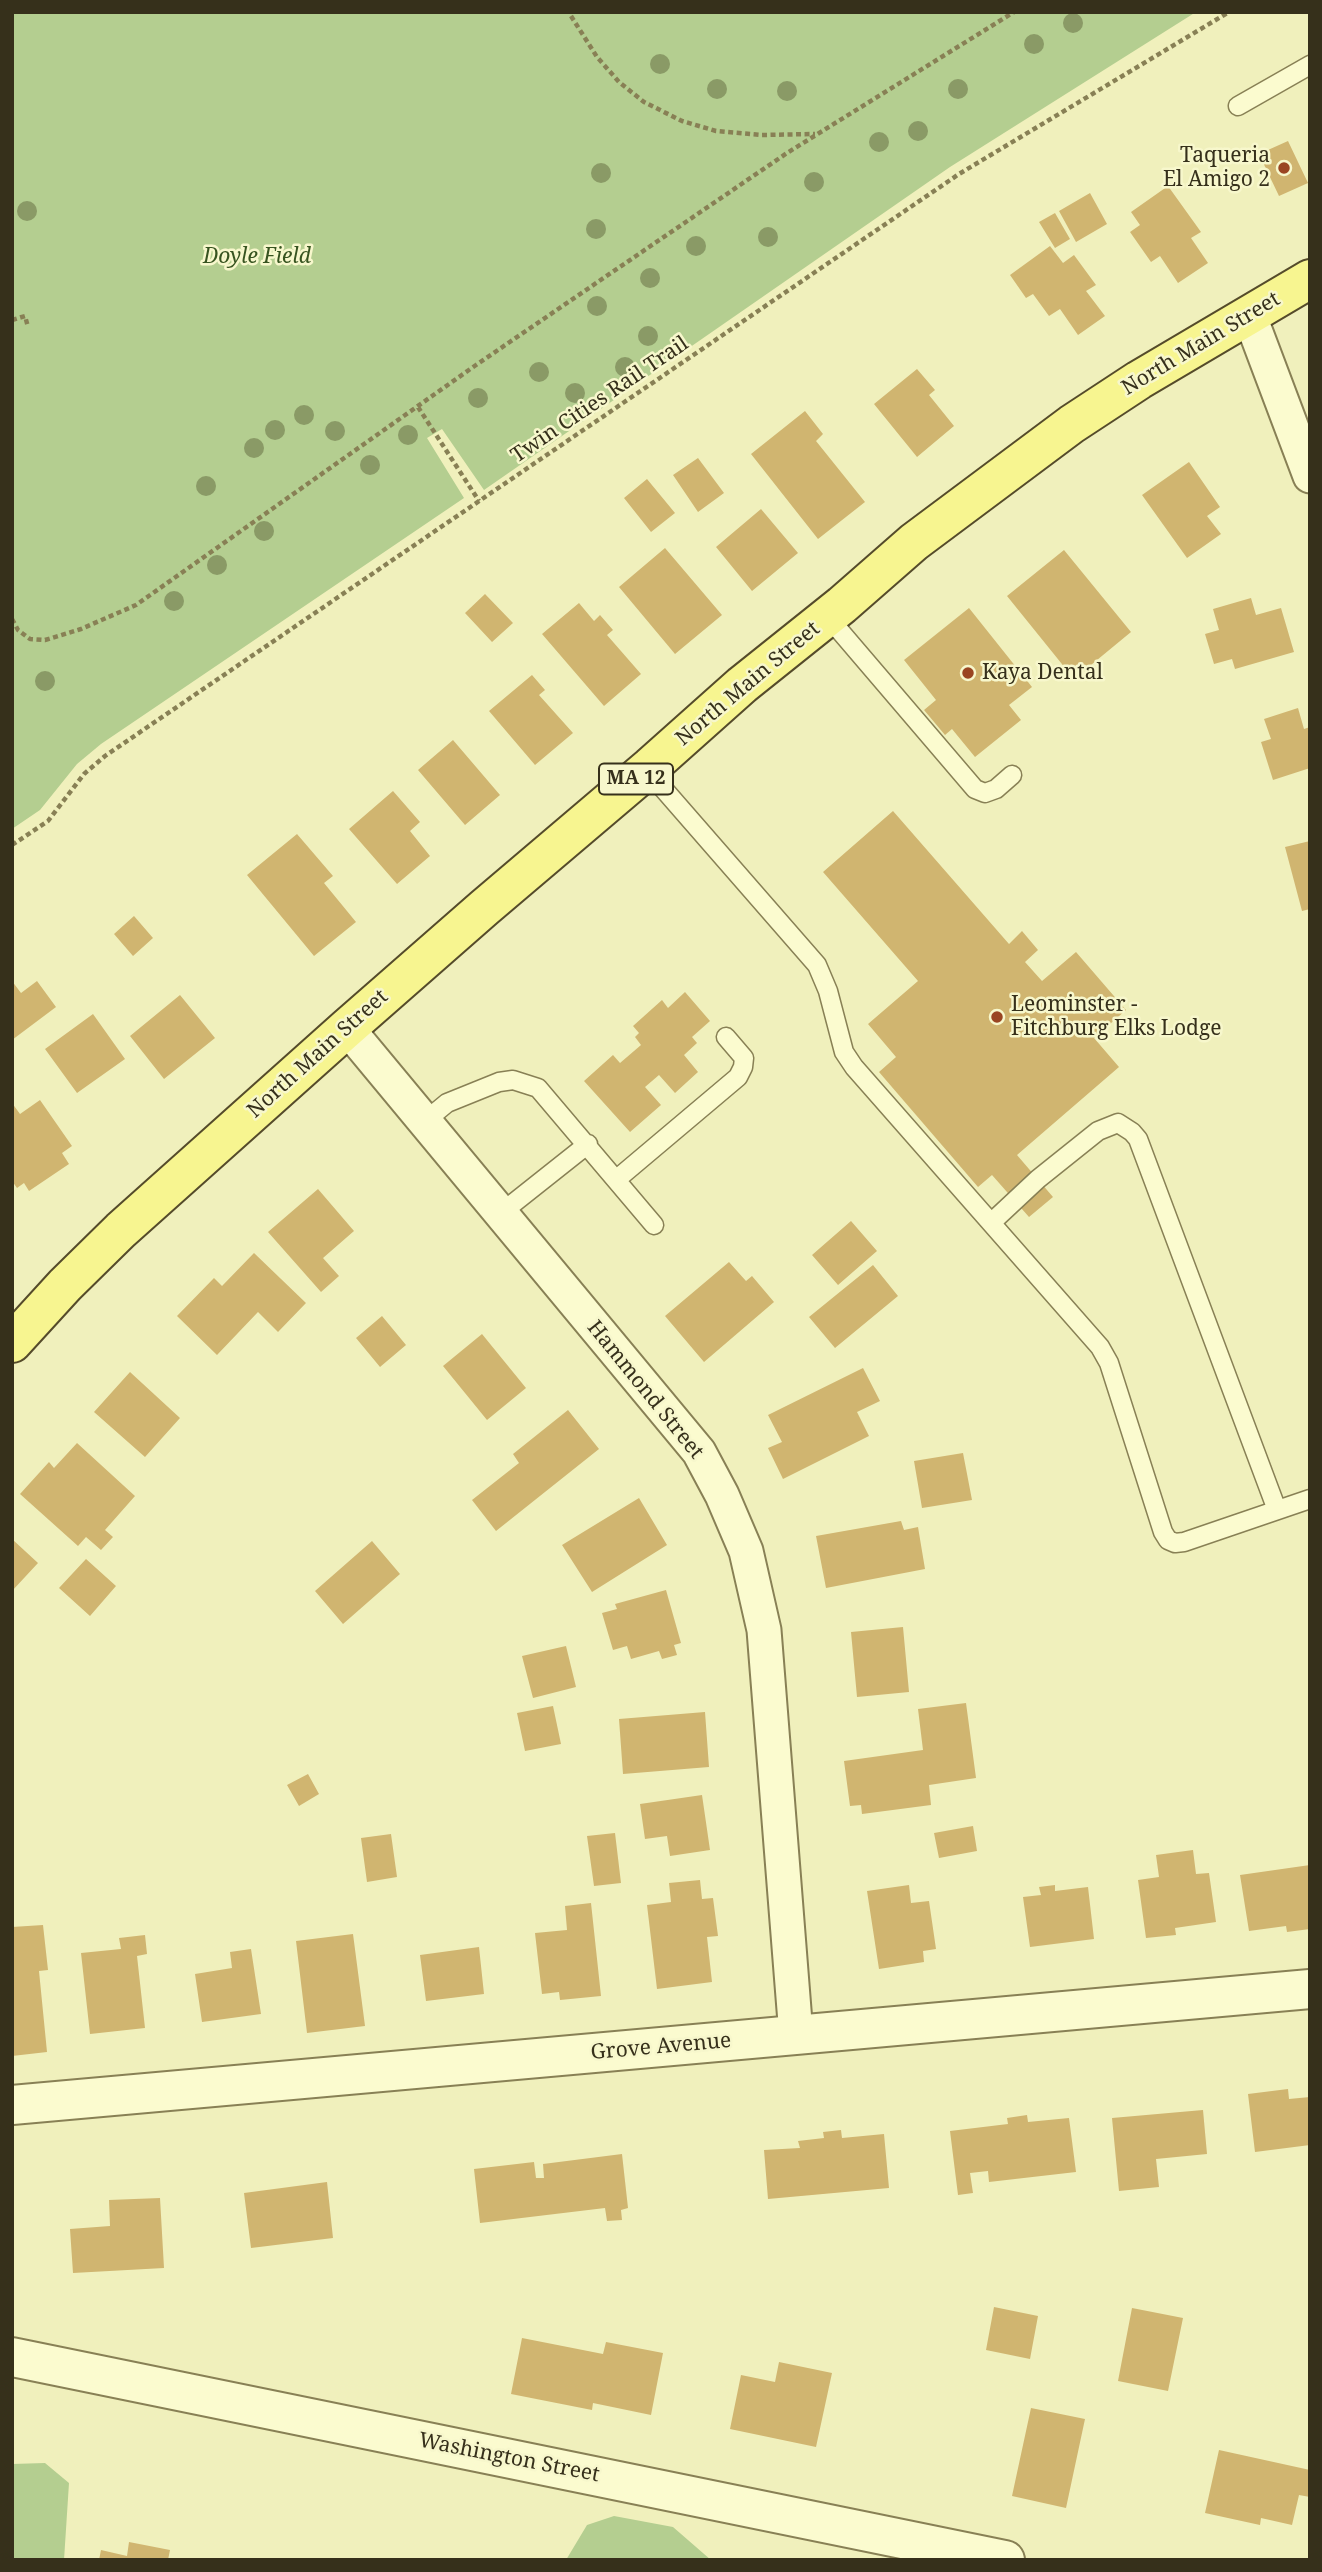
<!DOCTYPE html>
<style>
body{margin:0}
#map{position:relative;width:1322px;height:2572px;overflow:hidden;background:#f0f0bc;font-family:"Noto Serif",serif}
canvas{display:block}
.frame{position:absolute;inset:0;border:14px solid #36301b;pointer-events:none}
</style>
<div id="map">
<canvas width="1322" height="2572"></canvas>
<div class="frame"></div>
</div>
<script>
const context = document.querySelector('canvas').getContext('2d');
context.lineJoin = 'round';
function fill(path, color) {
  context.fillStyle = color;
  context.fill(path, 'evenodd');
}
function toPath(rows) {
  const path = new Path2D();
  for (const r of rows) {
    path.moveTo(r[0], r[1]);
    for (let i = 2; i < r.length; i += 2) path.lineTo(r[i], r[i + 1]);
  }
  return path;
}
function trace(path, color, width, dash) {
  context.strokeStyle = color;
  context.lineWidth = width;
  context.lineCap = dash ? 'butt' : 'round';
  context.setLineDash(dash || []);
  context.stroke(path);
}
function label(font, color, halo, rows, align = 'center') {
  context.font = font + ' "Noto Serif",serif';
  context.lineWidth = 5;
  context.setLineDash([]);
  context.textBaseline = 'middle';
  context.strokeStyle = halo;
  context.fillStyle = color;
  for (const [text, x, y, turn = 0] of rows) {
    context.save();
    context.translate(x, y);
    context.rotate((+turn || 0) * Math.PI / 180);
    context.textAlign = isNaN(turn) ? turn : align;
    if (halo) context.strokeText(text, 0, 0);
    context.fillText(text, 0, 0);
    context.restore();
  }
}
fill(toPath([
 [12,12,1196,12,950,167,484,490,442,429,427,438,464,498,101,744,77,764,40,810,12,829],
 [45,2463,69,2483,64,2560,12,2560,12,2464],
 [614,2516,673,2527,711,2560,566,2560,587,2525]
]), '#b4ce90');
fill(toPath([
 [1288,141,1308,183,1279,196,1259,154],
 [1168,186,1201,232,1191,238,1208,263,1178,283,1160,256,1151,262,1130,232,1140,225,1131,212],
 [1090,193,1107,224,1076,242,1059,211],
 [1055,213,1070,239,1055,248,1039,222],
 [1050,246,1063,263,1074,255,1096,285,1086,291,1105,316,1078,335,1060,309,1049,316,1033,294,1026,298,1010,275],
 [917,369,935,390,929,395,954,426,917,457,874,404],
 [805,411,823,434,816,441,865,502,818,539,751,454],
 [698,458,724,493,698,512,673,475],
 [1189,462,1220,507,1207,516,1221,534,1187,558,1142,495],
 [647,479,675,513,651,532,624,498],
 [761,509,798,553,752,591,716,547],
 [665,548,722,615,675,654,619,587],
 [1064,550,1131,632,1074,679,1007,596],
 [485,594,513,623,492,642,465,613],
 [1251,598,1256,615,1281,608,1294,652,1235,669,1232,659,1214,664,1205,634,1219,630,1213,609],
 [579,603,594,621,600,615,613,630,607,635,641,674,604,706,542,634],
 [969,608,1032,687,1009,705,1021,720,975,757,952,729,945,735,924,710,936,700,904,660],
 [532,675,545,690,539,695,573,733,535,765,489,711],
 [1298,708,1304,729,1310,727,1310,768,1273,780,1261,742,1271,739,1264,719],
 [453,740,500,795,465,825,418,770],
 [393,791,420,822,410,831,430,856,397,884,349,829],
 [893,811,1009,944,1022,931,1038,950,1025,962,1042,981,1076,952,1126,1010,1094,1038,1119,1067,1017,1155,1053,1197,1029,1217,992,1175,978,1187,879,1072,896,1057,868,1024,918,981,823,872],
 [297,834,333,876,324,883,356,922,314,956,247,875],
 [1310,841,1310,909,1302,911,1285,847],
 [134,916,153,938,133,956,114,934],
 [12,981,21,993,37,981,56,1007,12,1040],
 [685,992,710,1021,692,1037,697,1043,684,1055,698,1072,675,1093,659,1075,645,1087,661,1105,630,1132,584,1081,613,1055,620,1063,641,1045,635,1037,639,1033,633,1026,662,1000,668,1008],
 [180,995,215,1038,164,1079,130,1036],
 [93,1014,125,1059,77,1093,45,1049],
 [40,1100,72,1146,62,1153,69,1164,29,1191,24,1183,17,1188,12,1181,12,1103,20,1114],
 [318,1189,354,1231,323,1258,339,1276,321,1292,268,1232],
 [851,1221,877,1251,838,1285,812,1255],
 [254,1253,306,1303,278,1332,258,1312,217,1355,177,1316,214,1278,222,1286],
 [729,1262,746,1281,752,1276,774,1302,704,1362,665,1316],
 [873,1265,898,1296,835,1348,809,1317],
 [382,1316,406,1345,380,1367,356,1338],
 [482,1334,526,1388,487,1420,443,1366],
 [863,1368,880,1401,857,1412,869,1436,783,1479,768,1448,782,1442,768,1415],
 [130,1372,180,1418,145,1457,94,1412],
 [568,1410,599,1449,496,1531,472,1500,519,1463,513,1454],
 [77,1443,135,1496,105,1530,113,1537,101,1550,86,1537,78,1546,20,1494,49,1462,54,1468],
 [963,1453,972,1500,922,1508,914,1461],
 [639,1498,667,1545,592,1592,562,1545],
 [901,1521,904,1530,918,1527,925,1569,826,1588,816,1536],
 [12,1539,38,1563,12,1591],
 [372,1541,400,1574,343,1624,315,1591],
 [86,1559,116,1586,90,1616,59,1588],
 [666,1590,681,1643,674,1645,677,1655,662,1659,659,1651,631,1659,627,1646,613,1650,602,1613,617,1609,615,1604],
 [903,1627,909,1692,857,1697,851,1632],
 [566,1646,576,1687,533,1698,522,1656],
 [966,1703,976,1778,929,1785,931,1805,862,1814,861,1805,850,1806,844,1761,923,1750,918,1709],
 [553,1706,561,1744,525,1751,517,1713],
 [705,1712,709,1767,623,1774,619,1719],
 [308,1774,319,1794,299,1806,287,1785],
 [702,1795,710,1850,670,1856,667,1836,645,1839,640,1804],
 [973,1826,977,1851,939,1858,934,1833],
 [615,1833,621,1883,594,1886,587,1836],
 [391,1834,397,1877,367,1882,361,1838],
 [1193,1850,1196,1874,1209,1873,1216,1922,1175,1928,1176,1935,1146,1938,1138,1880,1159,1877,1156,1855],
 [1310,1865,1310,1929,1287,1932,1286,1926,1249,1931,1240,1875],
 [700,1880,702,1899,713,1898,718,1936,707,1937,712,1982,657,1989,647,1905,671,1902,669,1883],
 [909,1885,911,1903,929,1901,936,1949,923,1951,924,1962,879,1969,867,1891],
 [1055,1885,1055,1891,1088,1887,1094,1939,1030,1947,1023,1897,1041,1895,1039,1887],
 [591,1903,601,1996,560,2000,559,1992,542,1994,535,1933,567,1930,565,1906],
 [43,1925,48,1970,39,1971,47,2052,12,2056,12,1927],
 [353,1934,365,2026,307,2033,296,1941],
 [145,1935,147,1954,137,1956,145,2028,90,2034,81,1953,121,1949,119,1938],
 [479,1947,484,1994,426,2001,420,1955],
 [251,1949,261,2014,202,2022,195,1974,232,1968,230,1952],
 [1288,2089,1289,2099,1310,2097,1310,2145,1255,2152,1248,2094],
 [1203,2110,1207,2154,1156,2159,1159,2187,1119,2191,1112,2118],
 [1027,2115,1028,2122,1069,2118,1076,2172,989,2182,988,2171,970,2173,973,2193,958,2195,950,2131,1008,2124,1007,2118],
 [841,2130,842,2138,884,2134,889,2188,768,2199,764,2150,800,2148,798,2141,824,2138,823,2132],
 [622,2154,628,2208,621,2210,622,2220,607,2221,605,2208,480,2223,474,2169,534,2162,536,2178,544,2178,543,2164],
 [327,2182,333,2238,251,2248,244,2193],
 [160,2198,164,2268,73,2273,70,2229,110,2226,109,2200],
 [994,2307,1038,2316,1030,2359,986,2350],
 [1132,2308,1183,2318,1168,2391,1118,2381],
 [522,2338,603,2354,606,2342,663,2353,651,2415,593,2403,592,2410,511,2394],
 [779,2362,832,2373,816,2447,730,2429,741,2375,775,2382],
 [1031,2408,1085,2419,1066,2508,1012,2496],
 [1219,2450,1310,2470,1310,2497,1299,2495,1292,2525,1261,2518,1260,2525,1205,2513],
 [129,2542,170,2550,168,2560,99,2560,101,2550,127,2556]
]), '#d0b570');
const service = toPath([
 [1238,106,1310,65],
 [828,617,975,789,985,793,996,789,1012,775],
 [647,770,817,965,828,991,844,1052,854,1067,1100,1347,1109,1363,1163,1532,1168,1540,1175,1543,1184,1542,1310,1499],
 [424,1122,447,1103,499,1082,513,1080,538,1088,654,1225],
 [617,1179,738,1077,743,1067,744,1058,726,1037],
 [501,1213,588,1144],
 [992,1222,1038,1179,1098,1131,1118,1123,1132,1132,1138,1139,1277,1510]
]);
const minor = toPath([
 [1249,314,1310,476],
 [347,1028,699,1452,722,1495,746,1551,764,1630,796,2035]
]);
const tertiary = toPath([
 [12,2105,1310,1989],
 [12,2357,1005,2560]
]);
const primary = toPath([
 [12,1343,65,1285,121,1230,347,1028,484,908,650,767,742,685,842,605,914,542,1072,424,1139,380,1310,279]
]);
trace(service, '#888055', 21);
trace(minor, '#888055', 37);
trace(tertiary, '#888055', 42);
trace(primary, '#554b2a', 42);
trace(toPath([
 [571,16,597,57,619,82,644,102,682,121,716,131,762,135,815,134],
 [12,320,25,316,28,327],
 [418,407,479,501],
 [12,619,18,630,30,639,45,640,81,629,136,605,476,365,787,153,1014,12],
 [12,845,48,821,84,774,105,756,959,174,1229,12]
]), '#888055', 4.5, [5, 3.5]);
trace(service, '#fbfbcf', 18);
trace(minor, '#fbfbcf', 33);
trace(tertiary, '#fbfbcf', 38);
trace(primary, '#f7f590', 38);
context.fillStyle = '#8a9a66';
for (const [x, y] of [
 [1073,23],
 [1034,44],
 [660,64],
 [717,89],
 [958,89],
 [787,91],
 [918,131],
 [879,142],
 [601,173],
 [814,182],
 [27,211],
 [596,229],
 [768,237],
 [696,246],
 [650,278],
 [597,306],
 [648,336],
 [625,367],
 [539,372],
 [575,393],
 [478,398],
 [304,415],
 [275,430],
 [335,431],
 [408,435],
 [254,448],
 [370,465],
 [206,486],
 [264,531],
 [217,565],
 [174,601],
 [45,681]
]) {
  context.beginPath();
  context.arc(x, y, 10, 0, 2 * Math.PI);
  context.fill();
}
for (const [x, y, r, color] of [
 [1284,168,7,"#9a4522"],
 [968,673,7,"#9a4522"],
 [997,1017,7,"#9a4522"]
]) {
  const dot = new Path2D();
  dot.arc(x, y, r, 0, 2 * Math.PI);
  context.fillStyle = color;
  context.fill(dot);
  trace(dot, '#f7f7cc', 2.5);
}
for (const [x, y, w] of [
 [636,779,74]
]) {
  const box = new Path2D();
  box.roundRect(x - w / 2, y - 15.5, w, 31, 5);
  context.fillStyle = '#f7f7cc';
  context.fill(box);
  trace(box, '#36301b', 2);
}
label('bold 19px', '#36301b', null, [
 ["MA 12",636,779]
]);
label('21px', '#36301b', '#f7f7cc', [
 ["Taqueria",1270,156,"right"],
 ["El Amigo 2",1270,180,"right"],
 ["Kaya Dental",982,673],
 ["Leominster -",1011,1005],
 ["Fitchburg Elks Lodge",1011,1029]
], 'left');
label('italic 21px', '#375420', '#f7f7cc', [
 ["Doyle Field",257,257]
]);
label('21px', '#36301b', '#f7f7cc', [
 ["North Main Street",1201,344,-31],
 ["Twin Cities Rail Trail",600,400,-34],
 ["North Main Street",748,684,-40],
 ["North Main Street",318,1054,-42],
 ["Hammond Street",645,1390,51],
 ["Grove Avenue",661,2047,-5],
 ["Washington Street",509,2458,11]
]);
</script>
